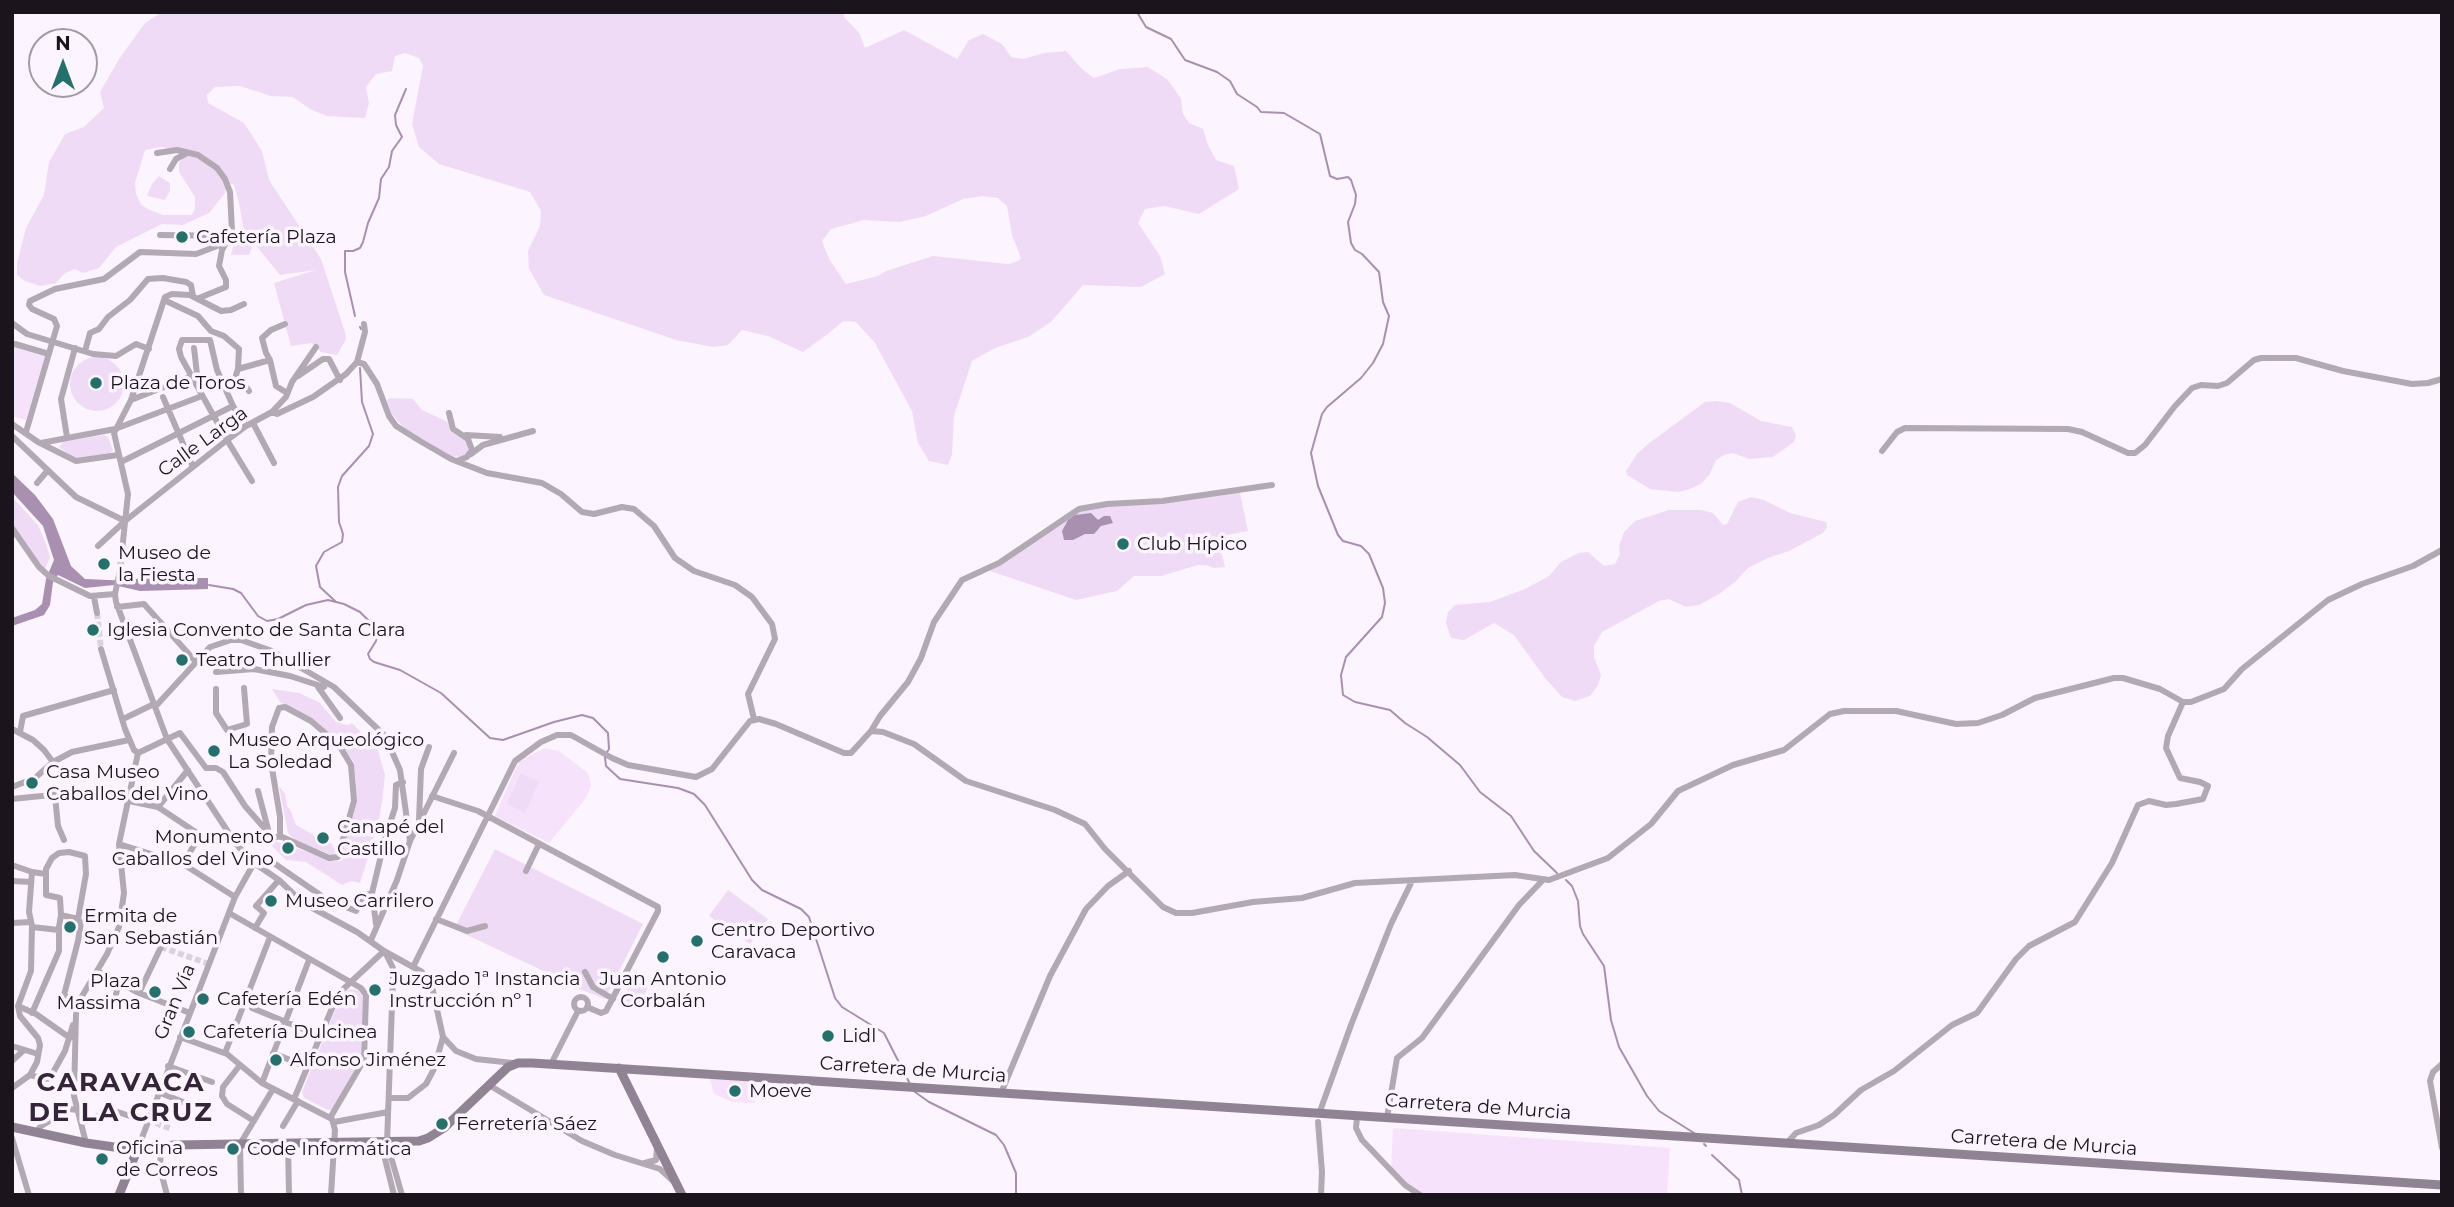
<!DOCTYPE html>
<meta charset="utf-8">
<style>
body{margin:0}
#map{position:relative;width:2454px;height:1207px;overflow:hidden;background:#fcf4fe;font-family:Montserrat,sans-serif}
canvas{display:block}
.frame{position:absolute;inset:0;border:14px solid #1b141d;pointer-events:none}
.north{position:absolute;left:28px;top:28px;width:70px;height:70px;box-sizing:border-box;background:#fcf4fe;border:2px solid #a29aa4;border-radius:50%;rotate:0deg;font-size:19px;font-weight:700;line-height:28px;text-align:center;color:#1b141d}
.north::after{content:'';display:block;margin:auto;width:24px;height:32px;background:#26706c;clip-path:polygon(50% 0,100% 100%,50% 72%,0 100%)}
</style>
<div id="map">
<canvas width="2454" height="1207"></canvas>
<div class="frame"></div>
<div class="north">N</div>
</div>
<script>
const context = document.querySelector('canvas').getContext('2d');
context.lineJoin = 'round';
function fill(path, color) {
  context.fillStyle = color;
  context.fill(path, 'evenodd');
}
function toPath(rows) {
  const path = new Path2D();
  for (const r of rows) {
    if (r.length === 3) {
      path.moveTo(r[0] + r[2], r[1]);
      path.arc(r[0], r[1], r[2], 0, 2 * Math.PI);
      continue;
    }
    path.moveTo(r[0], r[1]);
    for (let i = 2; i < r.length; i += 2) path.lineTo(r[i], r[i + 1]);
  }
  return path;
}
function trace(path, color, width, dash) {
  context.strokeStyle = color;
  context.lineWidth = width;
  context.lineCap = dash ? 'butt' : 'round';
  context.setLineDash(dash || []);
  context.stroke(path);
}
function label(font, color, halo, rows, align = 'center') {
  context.font = font + ' Montserrat,sans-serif';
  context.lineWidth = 7;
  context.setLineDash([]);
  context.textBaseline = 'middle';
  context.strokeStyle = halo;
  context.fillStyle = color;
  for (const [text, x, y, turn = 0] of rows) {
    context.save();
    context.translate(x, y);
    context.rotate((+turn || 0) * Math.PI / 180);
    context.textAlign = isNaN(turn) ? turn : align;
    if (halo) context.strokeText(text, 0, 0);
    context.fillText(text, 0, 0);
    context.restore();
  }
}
fill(toPath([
 [12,346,45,356,26,420,12,416],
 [545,748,559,751,588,773,591,786,586,798,549,843,495,816,519,761],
 [710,1079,757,1080,755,1103,732,1102,714,1094],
 [1393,1128,1670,1148,1667,1195,1420,1195,1391,1171]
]), '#f7e2fc');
fill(toPath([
 [162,12,844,12,844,17,860,34,865,48,904,30,957,59,969,40,983,34,1002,44,1011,57,1023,59,1044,53,1066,51,1082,69,1094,78,1120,69,1148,67,1168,80,1181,99,1183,114,1189,123,1203,129,1208,145,1216,160,1234,166,1239,189,1199,214,1164,206,1145,209,1138,223,1160,256,1165,274,1141,287,1083,285,1051,322,1028,337,995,348,972,361,954,416,952,454,948,465,929,461,918,443,912,411,875,343,856,322,843,321,828,334,803,352,768,336,742,330,728,345,713,347,676,340,544,295,529,269,528,251,540,226,541,211,530,192,439,164,419,147,412,124,423,66,419,58,405,53,395,56,392,71,376,74,366,87,369,103,365,118,327,116,310,109,293,97,271,96,240,86,215,87,207,95,208,103,244,123,262,151,269,180,321,259,345,332,346,339,337,355,321,352,312,343,291,346,274,283,316,270,280,275,244,231,239,203,234,185,231,184,227,185,225,193,209,213,183,225,162,224,116,247,99,268,83,273,75,269,65,273,56,283,40,286,25,281,17,275,17,263,26,228,44,195,49,162,65,134,84,127,104,108,100,92,119,59,145,23],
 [161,147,188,153,179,163,179,172,195,197,195,208,192,215,163,215,150,210,141,205,136,194,135,183,145,150],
 [983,196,998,198,1007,206,1012,235,1021,258,1018,261,1008,264,933,256,886,271,878,276,846,284,829,259,822,241,831,229,864,220,900,222,926,216,963,199],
 [159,176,170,183,170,191,165,200,147,196,152,184],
 [236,234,250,241,252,248,249,255,231,255],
 [97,384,27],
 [391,398,413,399,422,410,448,422,451,432,468,442,468,453,462,457,451,456,404,428,391,413,387,400],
 [1716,401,1730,403,1761,421,1792,427,1796,436,1794,442,1773,457,1749,459,1733,453,1724,455,1716,460,1710,474,1701,484,1687,490,1678,492,1650,489,1627,475,1626,471,1637,454,1648,444,1705,402],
 [104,435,108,437,113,450,110,453,78,458,71,456,59,447,63,442],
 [1239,488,1248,531,1221,536,1221,551,1225,567,1214,568,1206,565,1198,565,1161,576,1134,576,1117,591,1076,600,990,571,1079,509,1162,501],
 [12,497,38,525,46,544,50,557,44,572,12,528],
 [1751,497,1764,500,1790,513,1826,522,1827,527,1823,533,1789,551,1768,558,1748,568,1735,582,1719,594,1699,605,1686,607,1669,599,1659,601,1602,632,1594,646,1594,657,1601,675,1598,685,1590,696,1575,701,1562,697,1545,678,1514,635,1494,623,1464,640,1451,638,1446,623,1448,612,1455,605,1490,602,1525,589,1549,576,1561,562,1579,553,1588,552,1604,566,1615,564,1620,554,1619,546,1624,532,1635,521,1669,510,1701,510,1713,513,1723,525,1727,524,1738,502],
 [272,689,299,693,319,702,336,722,348,725,352,723,378,750,385,775,382,802,378,825,360,883,351,881,342,885,306,862,286,860,271,845,274,841,335,861,342,861,356,781,353,761,343,747,313,720,280,702],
 [521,773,539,781,525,813,507,804],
 [279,786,285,794,287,806,290,809,296,825,312,834,318,841,331,843,336,851,335,853,331,855,295,840,288,833],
 [495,849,643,924,605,999,552,978,552,975,454,929],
 [728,890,768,919,750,944,709,916],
 [632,981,648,988,637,1008,622,1000],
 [350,989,358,990,364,998,361,1057,337,1103,331,1110,328,1110,304,1098,302,1092,342,993]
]), '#f0dbf6');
fill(toPath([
 [12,473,35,495,53,519,71,566,85,579,131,581,139,578,208,578,208,589,140,591,114,585,85,588,58,575,53,582,50,605,44,615,12,626,12,618,35,610,42,604,46,579,54,560,43,526,12,492],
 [1091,513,1098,520,1104,516,1110,516,1113,523,1101,526,1094,534,1085,534,1073,540,1064,540,1062,531,1068,520,1075,515]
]), '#a990b0');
trace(toPath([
 [1137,12,1146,27,1171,39,1185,60,1217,72,1230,81,1237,94,1257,107,1261,112,1284,113,1320,134,1330,176,1337,179,1348,177,1351,180,1356,195,1355,204,1348,222,1351,243,1355,250,1362,254,1379,272,1383,302,1389,316,1383,344,1373,363,1361,378,1327,407,1322,414,1311,453,1318,486,1338,535,1343,541,1361,546,1369,554,1383,588,1385,603,1382,617,1346,657,1341,675,1343,695,1355,702,1390,710,1405,723,1427,737,1460,765,1480,792,1511,816,1534,851,1557,873],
 [355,316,345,272,345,251,353,251,360,248,363,242,368,223,379,198,381,179,389,167,392,151,402,137,396,125,395,115,406,89],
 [360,327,361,329],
 [209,585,233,589,241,593,258,616,267,621,278,619,306,605,328,600,344,604,360,612,371,623,377,633,376,641,368,654,370,659,374,662,400,670,441,693,490,738,503,740,554,722,582,715,593,718,608,733,609,749,607,752],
 [335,601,320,587,316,566,324,552,342,542,343,534,339,522,338,487,342,476,369,446,373,434,362,402,360,368],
 [605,757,606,766,620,779,678,788,694,794,705,805,752,880,762,890,801,909,809,917,835,998,842,1007,884,1033,910,1084],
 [1566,880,1572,886,1578,901,1580,926,1583,934,1604,966,1611,1020,1619,1047,1647,1096,1659,1111,1694,1133],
 [915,1092,929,1102,996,1135,1004,1145,1016,1173,1016,1195],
 [1704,1144,1706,1146],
 [1712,1155,1739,1180,1742,1195]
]), '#a990b0', 2);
trace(toPath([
 [97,613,101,649],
 [161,947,209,964],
 [154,1102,179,1111],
 [147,1120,172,1129]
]), '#dad2dc', 6, [6, 3]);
trace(toPath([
 [157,153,177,150,198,155,217,168,225,179,230,192,232,231,222,250,219,266,226,280,226,287,199,298],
 [170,169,176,159,187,153],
 [160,235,230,236],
 [164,300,198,316,211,331,224,336,239,349,238,369,270,360],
 [244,304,231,310,221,311,190,295,172,294,165,297,131,400,114,433,128,494,120,570,115,594,116,602,167,739,236,844,254,863,279,880,303,903,357,932,384,951,422,972,432,987,443,1037,456,1051,476,1059,513,1063],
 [12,323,27,334,93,354,116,356,136,344,149,349],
 [285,324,271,330,262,338,266,353,270,360,276,386,287,393],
 [15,344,49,354],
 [85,351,90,333,99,329,108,317,130,300,148,279,163,278,186,282,191,285,193,296],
 [357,362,364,364,377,384,389,416,396,426,420,441,451,459,487,473,542,483,561,494,582,512,594,514,622,507,634,509,654,526,675,558,694,571,735,585,752,597,772,624,775,639,748,694,754,719],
 [238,369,236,375,239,386,247,388,249,391],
 [298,376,323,359,329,359,340,380],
 [163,397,193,467],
 [131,400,197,374,194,348],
 [272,412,277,414,313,397,346,374,357,362,365,332,364,324],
 [449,413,453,429,468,439,472,450,467,457,457,461],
 [253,423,274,463],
 [12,424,38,442,76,461,118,455],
 [246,426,233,406,217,370,210,340,182,340,179,349,181,357,227,440,252,481],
 [26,432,57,326,54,319,32,309,29,305,30,301,55,289,104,279,140,252,196,254,225,243],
 [466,435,500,437],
 [12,436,76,497,125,521],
 [67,437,61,399,75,348],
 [41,443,115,429,202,396],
 [1882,451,1897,432,1905,428,2068,429,2082,432,2128,453,2135,453,2145,445,2175,406,2192,388,2201,385,2218,386,2227,383,2254,360,2261,358,2296,358,2343,371,2412,384,2428,383,2442,379],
 [471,454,483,445,533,431],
 [121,462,233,406],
 [37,483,48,470],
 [12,528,39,567,49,576,90,596,115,594],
 [98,546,125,521,227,440,246,426,272,412,286,397,292,382,316,347],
 [94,597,97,613],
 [117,607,144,604,196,662],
 [101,649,125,729,134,750,138,753],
 [216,672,254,669,290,676,324,687,326,683],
 [318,687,340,718],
 [216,689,216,713,227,730,247,724,244,688],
 [155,707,210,647,231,640,241,640,272,651,334,687,385,736,400,770,410,841],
 [123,719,154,704],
 [12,729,33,740,44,750,53,762],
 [871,731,883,732,914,744,966,781,1055,810,1085,824,1105,849,1163,907,1176,913,1192,913,1253,902,1302,898,1355,883,1515,875,1549,880,1608,858,1651,824,1678,791,1733,765,1784,750,1830,714,1844,711,1896,711,1956,724,1978,723,2002,715,2035,698,2114,678,2123,678,2160,689,2183,702,2191,702,2224,689,2242,669,2328,600,2362,584,2413,566,2442,550],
 [20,732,23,716,114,690],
 [138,753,180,733,206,768,216,768,223,772,245,806,273,838,280,836,329,858,338,857,354,801,351,765,339,745,311,721,285,707,279,708,272,727,271,762,280,817,280,836],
 [12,787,35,778,53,762,72,752,129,740],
 [258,791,268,829],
 [55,796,58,826,64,840],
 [432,796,478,811,658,907,658,911,606,1011,601,1013,587,1007],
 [12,799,81,792,109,791,130,794],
 [129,801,158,807,200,835,183,864],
 [158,807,188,770],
 [419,820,421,769,429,747],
 [119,844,183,864,235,897],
 [265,857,326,899,356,911,366,895,372,893],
 [12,865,32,872,46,874],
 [526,871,539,844],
 [12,881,31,882],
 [229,913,361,988,366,995,364,1060,330,1118],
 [78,919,81,923,78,941,64,995,78,1003],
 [436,919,467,931,485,926],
 [12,923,30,922],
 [376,924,372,893,386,835,395,808,396,785,403,782],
 [32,927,59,930],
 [255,928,264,913,256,906,279,880],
 [371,940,397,880,410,841,454,753],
 [385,952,393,968,393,977,387,1143,402,1195],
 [413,967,515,761,541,742,557,735,571,735,612,758,628,765,696,777,712,769,750,721,759,719,776,724,844,753,851,753,871,731,880,716,908,682,921,658,934,622,962,580,999,563,1079,509,1107,504,1162,501,1272,485],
 [97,971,139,993,190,1013],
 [585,972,593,987,613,999],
 [139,993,161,947],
 [116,994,119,983],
 [581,1004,7],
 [18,1006,36,1014,70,1038],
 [252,1008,320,1036],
 [32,1013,59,951,59,927,61,915,60,898,46,895,46,869,52,858,59,853,69,852,85,856,86,874,78,919,61,915],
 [180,1037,227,1054,262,1083,332,1119,335,1130,331,1195],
 [12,1046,38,1054],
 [225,1053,270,937],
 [273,1053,307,1067],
 [365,1054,390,1062],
 [12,1061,24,1050],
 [551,1064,578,1011],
 [2442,1064,2433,1072,2430,1081,2442,1148],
 [240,1065,223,1087,222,1096,227,1104,254,1121],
 [168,1066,212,1082],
 [30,1075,45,1079,50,1078,65,1051,73,1025],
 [262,1083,309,960],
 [489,1085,582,1141,615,1155,660,1169,672,1180],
 [12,1088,30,1075,37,1062,40,1045,38,1038,20,1016,18,1006,31,971,32,926,29,912,32,872],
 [158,1092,183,1102],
 [1001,1093,1050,976,1086,909,1108,886,1129,871],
 [389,1098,408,1098,426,1084,434,1069,443,1037],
 [294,1099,338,994,384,951],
 [1319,1114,1351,1025,1391,924,1412,881],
 [95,1117,118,1112,147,1122],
 [1357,1117,1356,1128,1362,1140,1405,1185,1420,1195],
 [1387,1118,1397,1058,1422,1038,1519,905,1542,881],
 [334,1122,388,1112],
 [1318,1122,1322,1172,1321,1195],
 [283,1126,298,1101],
 [36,1132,41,1126,70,1109,77,1110],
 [12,1138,29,1195],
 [86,1143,74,1096,76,1014,78,1003,107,954,119,927,124,893,119,844,138,753],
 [381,1143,394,1195],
 [288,1144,289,1195],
 [1786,1144,1796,1133,1819,1125,1834,1115,1861,1090,1894,1071,1952,1025,1977,1013,2016,959,2029,946,2075,922,2112,863,2138,805,2149,801,2166,805,2176,804,2203,799,2208,786,2200,782,2180,778,2166,748,2168,736,2183,702],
 [161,1145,160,1168,167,1195],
 [138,1148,235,897,254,863],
 [645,1163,656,1160,657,1148],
 [241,1195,240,1144,273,1089]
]), '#b2a9b4', 6);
trace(toPath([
 [619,1068,682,1195],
 [12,1127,86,1143,128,1149,175,1145,419,1141,428,1138,444,1128,508,1067,518,1063,532,1063,2442,1185],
 [119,1195,138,1148]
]), '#908494', 9);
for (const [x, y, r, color] of [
 [182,237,7,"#26706c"],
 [96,383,7,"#26706c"],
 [1123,544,7,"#26706c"],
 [104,564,7,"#26706c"],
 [93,630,7,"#26706c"],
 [182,660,7,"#26706c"],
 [214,751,7,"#26706c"],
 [32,783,7,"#26706c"],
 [323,838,7,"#26706c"],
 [288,848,7,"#26706c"],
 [271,901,7,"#26706c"],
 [70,927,7,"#26706c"],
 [697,941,7,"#26706c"],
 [663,957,7,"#26706c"],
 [375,990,7,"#26706c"],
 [155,992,7,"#26706c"],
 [203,999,7,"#26706c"],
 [189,1032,7,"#26706c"],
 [828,1036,7,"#26706c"],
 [276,1060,7,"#26706c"],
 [735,1091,7,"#26706c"],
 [442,1124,7,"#26706c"],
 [233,1149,7,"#26706c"],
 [102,1159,7,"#26706c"]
]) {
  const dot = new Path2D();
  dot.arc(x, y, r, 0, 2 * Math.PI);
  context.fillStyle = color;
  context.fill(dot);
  trace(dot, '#fcf4fe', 2.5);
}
label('19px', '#1b141d', '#fcf4fe', [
 ["Cafetería Plaza",196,237],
 ["Plaza de Toros",110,383],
 ["Club Hípico",1137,544],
 ["Museo de",118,553],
 ["la Fiesta",118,575],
 ["Iglesia Convento de Santa Clara",107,630],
 ["Teatro Thullier",196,660],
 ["Museo Arqueológico",228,740],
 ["La Soledad",228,762],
 ["Casa Museo",46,772],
 ["Caballos del Vino",46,794],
 ["Canapé del",337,827],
 ["Castillo",337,849],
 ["Monumento",274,837,"right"],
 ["Caballos del Vino",274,859,"right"],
 ["Museo Carrilero",285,901],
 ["Ermita de",84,916],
 ["San Sebastián",84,938],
 ["Centro Deportivo",711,930],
 ["Caravaca",711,952],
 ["Juzgado 1ª Instancia",389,979],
 ["Instrucción nº 1",389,1001],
 ["Juan Antonio",663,979,"center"],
 ["Corbalán",663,1001,"center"],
 ["Plaza",141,981,"right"],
 ["Massima",141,1003,"right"],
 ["Cafetería Edén",217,999],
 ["Cafetería Dulcinea",203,1032],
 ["Lidl",842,1036],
 ["Alfonso Jiménez",290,1060],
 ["Moeve",749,1091],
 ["Ferretería Sáez",456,1124],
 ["Oficina",116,1148],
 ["de Correos",116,1170],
 ["Code Informática",247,1149]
], 'left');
label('19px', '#1b141d', '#fcf4fe', [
 ["Calle Larga",203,442,-36],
 ["Gran Vía",175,1002,-68],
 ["Carretera de Murcia",913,1070,4],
 ["Carretera de Murcia",1478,1107,4],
 ["Carretera de Murcia",2044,1143,4]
]);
context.letterSpacing = '2px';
label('bold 26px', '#352539', '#fcf4fe', [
 ["CARAVACA",121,1083],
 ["DE LA CRUZ",121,1113]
]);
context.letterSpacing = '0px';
</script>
